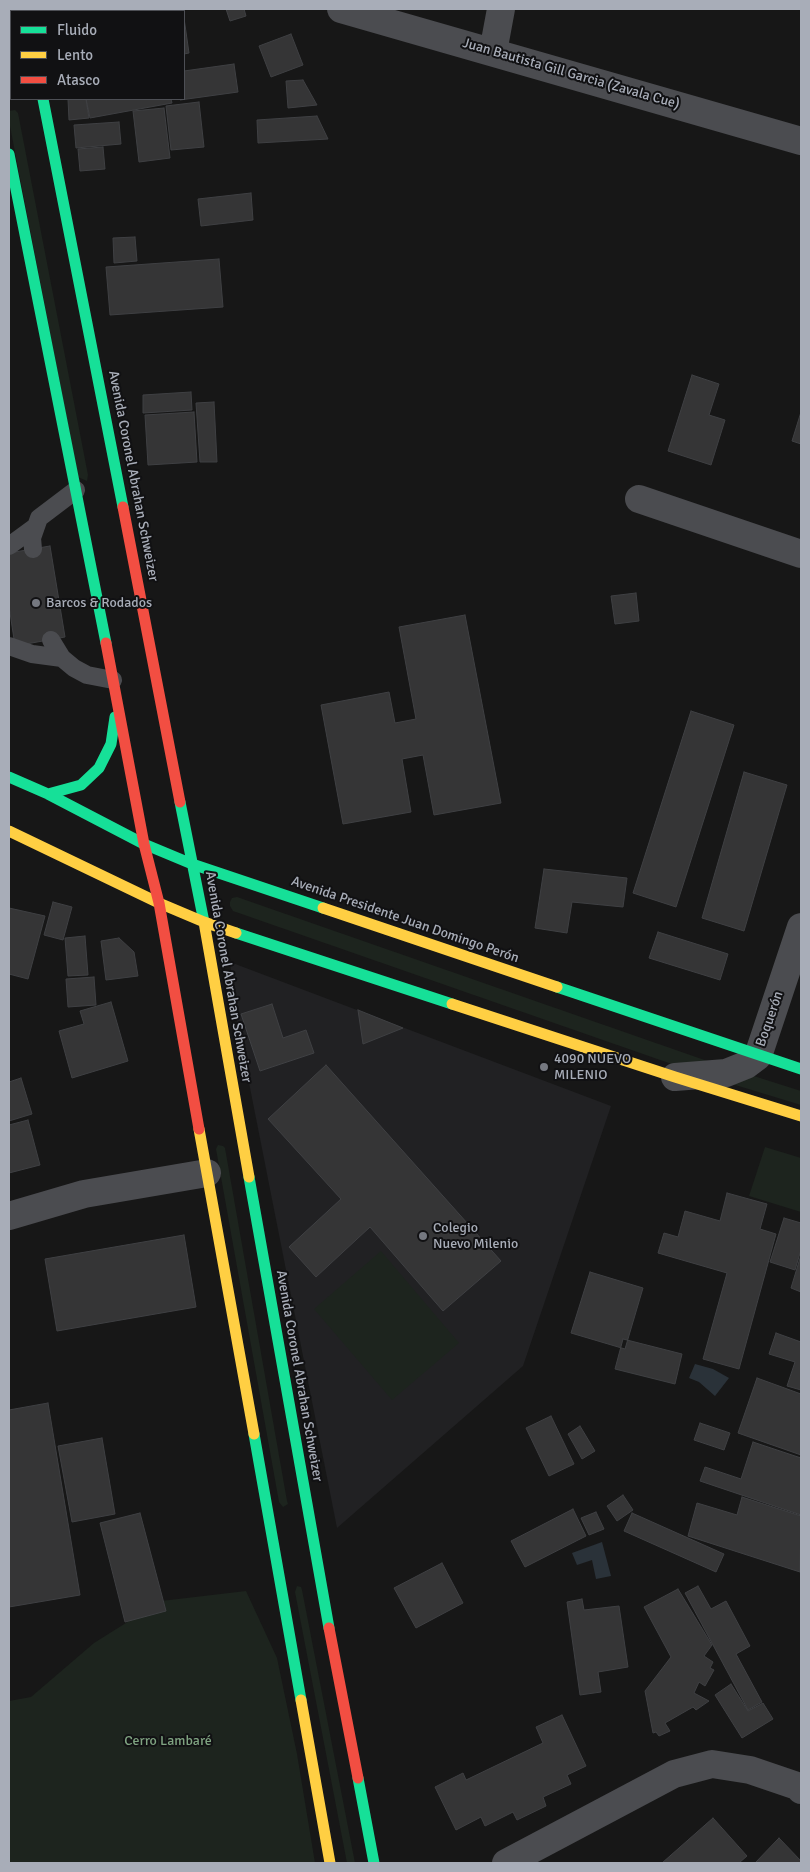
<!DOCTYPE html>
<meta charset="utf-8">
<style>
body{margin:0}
#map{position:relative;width:810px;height:1872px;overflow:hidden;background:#171717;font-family:Signika,sans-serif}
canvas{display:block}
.frame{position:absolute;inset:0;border:10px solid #a8adb8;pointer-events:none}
.legend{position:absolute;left:10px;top:10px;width:175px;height:90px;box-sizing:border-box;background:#111113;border:1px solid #4d4f55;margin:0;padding:6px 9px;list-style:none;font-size:15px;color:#a8adb8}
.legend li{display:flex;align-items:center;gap:10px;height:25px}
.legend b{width:25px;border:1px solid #4d4f55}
</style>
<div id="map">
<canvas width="810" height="1872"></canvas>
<div class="frame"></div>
<ul class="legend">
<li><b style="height:6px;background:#16e098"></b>Fluido</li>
<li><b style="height:6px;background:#ffcf43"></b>Lento</li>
<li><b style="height:6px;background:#f24e42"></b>Atasco</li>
</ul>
</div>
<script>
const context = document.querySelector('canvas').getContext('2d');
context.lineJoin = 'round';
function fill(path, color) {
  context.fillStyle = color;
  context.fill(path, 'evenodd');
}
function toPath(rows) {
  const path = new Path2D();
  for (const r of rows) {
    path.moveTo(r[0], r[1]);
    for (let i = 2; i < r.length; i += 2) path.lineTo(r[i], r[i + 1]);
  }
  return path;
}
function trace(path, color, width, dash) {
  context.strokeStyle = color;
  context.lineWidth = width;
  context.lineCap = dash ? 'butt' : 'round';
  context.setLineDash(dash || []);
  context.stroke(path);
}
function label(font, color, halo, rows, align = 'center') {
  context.font = font + ' Signika,sans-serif';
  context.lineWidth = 4;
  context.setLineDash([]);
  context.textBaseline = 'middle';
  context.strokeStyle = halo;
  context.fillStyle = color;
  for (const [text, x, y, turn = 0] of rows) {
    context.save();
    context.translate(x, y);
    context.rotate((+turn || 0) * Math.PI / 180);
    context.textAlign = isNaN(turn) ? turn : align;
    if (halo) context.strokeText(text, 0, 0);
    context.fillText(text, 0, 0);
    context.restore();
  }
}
fill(toPath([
 [230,962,611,1106,523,1366,337,1528,236,1017]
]), '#212123');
fill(toPath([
 [15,110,18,113,88,475,87,481,78,477,9,121,9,111],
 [237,897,716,1064,801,1091,801,1105,709,1077,233,911,230,906,230,902,232,898],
 [218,1145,223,1146,225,1148,287,1501,288,1504,283,1507,279,1502,216,1149],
 [765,1147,801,1158,801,1212,749,1196],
 [381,1251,459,1343,392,1400,314,1309],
 [297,1586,301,1587,302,1590,355,1863,347,1863,295,1592],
 [246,1591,277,1658,297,1754,315,1863,9,1863,9,1701,31,1697,94,1643,161,1601]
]), '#1d241e');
fill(toPath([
 [695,1364,713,1369,729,1378,715,1396,699,1382,689,1378],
 [602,1542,611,1576,596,1579,592,1560,577,1565,572,1553]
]), '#2a3239');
const building = toPath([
 [226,9,244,9,246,16,230,21,226,9],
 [184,18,189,53,184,54,184,18],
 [291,34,303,65,271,77,259,46,291,34],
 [234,64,238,92,180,100,180,99,184,99,184,71,234,64],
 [303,80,317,105,288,108,286,81,303,80],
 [68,99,86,99,89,118,69,120,68,99],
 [86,99,171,99,172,103,90,118,86,99],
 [199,102,204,147,171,150,166,106,199,102],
 [164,108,170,158,139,162,133,111,164,108],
 [317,116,328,139,258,143,257,120,317,116],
 [119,122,121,144,76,148,74,125,119,122],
 [103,147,105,169,80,171,78,149,103,147],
 [251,193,253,220,201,226,198,199,251,193],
 [135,237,137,261,114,263,113,238,135,237],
 [219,259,223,307,110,315,106,267,219,259],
 [692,375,719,384,709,415,725,420,711,465,668,451,692,375],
 [191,392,192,410,143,413,143,395,191,392],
 [214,402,217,462,200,462,196,403,214,402],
 [194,412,197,462,148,465,145,415,194,412],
 [801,412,801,444,792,441,801,412],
 [50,546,65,637,15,646,9,606,9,553,50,546],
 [636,593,639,621,615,624,611,596,636,593],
 [465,615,501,803,434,815,423,755,402,759,411,812,343,824,321,705,389,692,395,723,416,719,399,627,465,615],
 [691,711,734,725,676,907,633,893,691,711],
 [744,772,787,785,744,931,702,918,744,772],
 [544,869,627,878,623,907,572,902,567,933,535,928,544,869],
 [53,902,72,907,63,940,44,935,53,902],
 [9,908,45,916,28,979,9,974,9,908],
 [658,932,728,954,720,980,649,958,658,932],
 [85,936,88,975,68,976,65,938,85,936],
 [119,938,134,952,138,976,106,980,101,941,119,938],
 [94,977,96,1005,68,1007,66,979,94,977],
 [111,1002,128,1061,72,1078,59,1031,84,1024,80,1011,111,1002],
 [272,1004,283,1038,306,1030,314,1053,260,1071,241,1014,272,1004],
 [358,1010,403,1028,363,1044,358,1010],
 [326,1065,501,1261,443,1311,370,1227,316,1277,289,1247,341,1199,268,1119,326,1065],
 [21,1078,32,1114,9,1121,9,1082,21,1078],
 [28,1120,40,1165,9,1173,9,1125,28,1120],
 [727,1193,767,1204,760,1229,776,1234,739,1369,703,1359,727,1273,658,1253,664,1233,678,1237,685,1211,720,1221,727,1193],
 [784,1218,801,1223,801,1250,795,1270,770,1262,784,1218],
 [184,1235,196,1307,57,1331,45,1259,184,1235],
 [801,1255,801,1292,791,1288,801,1255],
 [590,1272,643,1288,625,1349,571,1333,590,1272],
 [776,1333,801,1342,801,1390,787,1386,795,1362,769,1354,776,1333],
 [623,1339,682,1354,675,1384,615,1369,623,1339],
 [757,1378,801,1394,801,1455,738,1433,757,1378],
 [48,1403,80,1595,9,1607,9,1410,48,1403],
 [551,1416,574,1464,549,1476,526,1428,551,1416],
 [700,1423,730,1433,724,1450,694,1440,700,1423],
 [580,1426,595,1451,582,1459,568,1434,580,1426],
 [102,1438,115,1514,72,1522,58,1446,102,1438],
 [753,1442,801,1458,801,1515,700,1481,705,1467,741,1479,753,1442],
 [623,1495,633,1510,617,1521,607,1506,623,1495],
 [742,1497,801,1516,800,1572,688,1536,697,1503,737,1515,742,1497],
 [573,1509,586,1536,525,1567,511,1541,573,1509],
 [596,1512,604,1529,589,1535,581,1518,596,1512],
 [140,1513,166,1611,125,1622,100,1523,140,1513],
 [632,1513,724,1554,716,1572,624,1531,632,1513],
 [442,1563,463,1603,416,1628,394,1588,442,1563],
 [698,1586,711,1609,726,1601,750,1646,736,1654,762,1702,748,1710,685,1593,698,1586],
 [678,1589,712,1645,704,1656,713,1662,710,1668,714,1670,705,1686,699,1682,694,1693,709,1701,696,1710,693,1707,665,1723,670,1731,659,1736,656,1732,653,1733,645,1691,671,1657,644,1607,678,1589],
 [582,1599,584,1610,619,1606,628,1667,598,1672,601,1692,580,1695,567,1602,582,1599],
 [731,1684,748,1711,763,1703,773,1719,742,1738,715,1695,731,1684],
 [562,1715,586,1766,567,1775,571,1784,543,1797,546,1806,517,1820,513,1812,485,1826,481,1817,456,1830,435,1787,463,1773,466,1780,543,1743,536,1727,562,1715],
 [713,1818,747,1856,739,1863,662,1863,713,1818],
 [779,1838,801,1861,801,1863,755,1863,779,1838]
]);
fill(building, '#353536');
trace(building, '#3f4043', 1);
trace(toPath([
 [9,546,35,527],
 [33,549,32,538,39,518,76,490],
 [51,640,62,658,74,668,87,675,113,680],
 [9,646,32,654,62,658]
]), '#4b4c50', 18);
trace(toPath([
 [341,9,801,141],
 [493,52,501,9],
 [639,499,801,554],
 [675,1077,726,1073,746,1065,758,1056,801,927],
 [9,1216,84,1194,207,1173],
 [506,1863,674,1774,712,1764,750,1770,800,1787,801,1790]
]), '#4b4c50', 28);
trace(toPath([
 [26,9,26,11],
 [43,99,123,507],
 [9,154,106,643],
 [9,777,48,794,144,844,192,864,323,908],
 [48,794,81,785,99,768,111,744,115,717],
 [180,802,204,922],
 [236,933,452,1004],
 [557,987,801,1069],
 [249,1177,329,1628],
 [254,1434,301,1700],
 [358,1778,374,1863]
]), '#16e098', 11);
trace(toPath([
 [9,831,159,903,204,922,236,933],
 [323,908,557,987],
 [204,922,249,1177],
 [452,1004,675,1077,801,1116],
 [199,1129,254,1434],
 [301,1700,330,1863]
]), '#ffcf43', 11);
trace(toPath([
 [123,507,180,802],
 [106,643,144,844,159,903],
 [159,903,199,1129],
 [329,1628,358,1778]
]), '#f24e42', 11);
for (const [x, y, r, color] of [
 [36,603,5,"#757880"],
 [544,1067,5,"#757880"],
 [423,1236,5,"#757880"]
]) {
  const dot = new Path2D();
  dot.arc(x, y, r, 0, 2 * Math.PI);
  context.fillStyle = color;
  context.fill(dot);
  trace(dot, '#111113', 2);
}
label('14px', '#a8adb8', '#111113', [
 ["Juan Bautista Gill Garcia (Zavala Cue)",571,74,16],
 ["Avenida Coronel Abrahan Schweizer",133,476,79],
 ["Avenida Presidente Juan Domingo Perón",405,920,19],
 ["Avenida Coronel Abrahan Schweizer",228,977,80],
 ["Boquerón",770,1019,-71],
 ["Avenida Coronel Abrahan Schweizer",299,1376,80]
]);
label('14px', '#a8adb8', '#111113', [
 ["Barcos & Rodados",46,603],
 ["4090 NUEVO",554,1059],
 ["MILENIO",554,1075],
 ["Colegio",433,1228],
 ["Nuevo Milenio",433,1244]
], 'left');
label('14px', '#7fa381', '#111113', [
 ["Cerro Lambaré",168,1741]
]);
</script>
